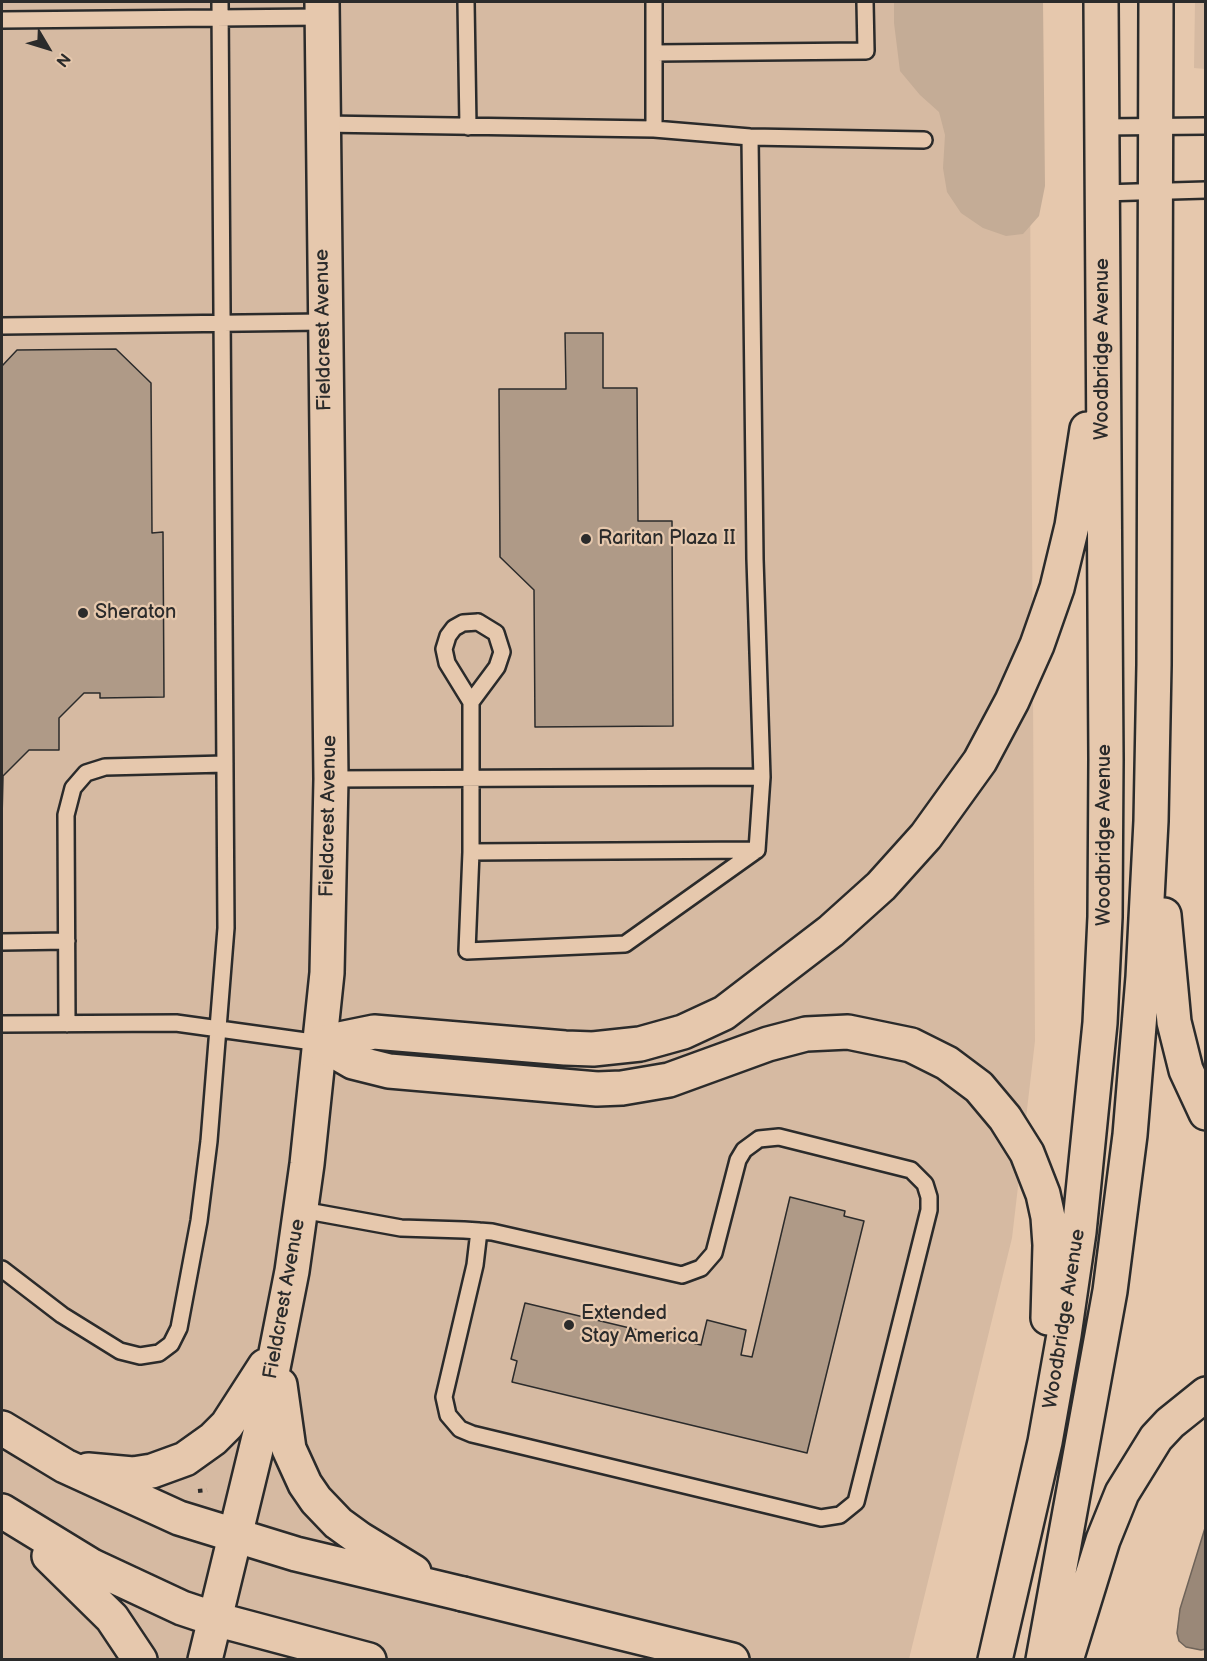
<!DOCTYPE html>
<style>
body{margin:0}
#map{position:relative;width:1207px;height:1661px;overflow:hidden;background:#e6c8ad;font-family:"Balsamiq Sans",sans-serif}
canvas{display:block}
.frame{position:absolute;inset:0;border:3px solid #2b2b2b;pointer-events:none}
.north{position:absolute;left:18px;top:18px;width:60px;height:60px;-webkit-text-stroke:4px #e6c8ad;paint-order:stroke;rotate:128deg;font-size:16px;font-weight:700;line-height:24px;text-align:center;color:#2b2b2b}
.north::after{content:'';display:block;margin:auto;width:21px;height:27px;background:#2b2b2b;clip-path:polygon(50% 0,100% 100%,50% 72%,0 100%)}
</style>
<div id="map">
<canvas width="1207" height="1661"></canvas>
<div class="frame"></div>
<div class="north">N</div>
</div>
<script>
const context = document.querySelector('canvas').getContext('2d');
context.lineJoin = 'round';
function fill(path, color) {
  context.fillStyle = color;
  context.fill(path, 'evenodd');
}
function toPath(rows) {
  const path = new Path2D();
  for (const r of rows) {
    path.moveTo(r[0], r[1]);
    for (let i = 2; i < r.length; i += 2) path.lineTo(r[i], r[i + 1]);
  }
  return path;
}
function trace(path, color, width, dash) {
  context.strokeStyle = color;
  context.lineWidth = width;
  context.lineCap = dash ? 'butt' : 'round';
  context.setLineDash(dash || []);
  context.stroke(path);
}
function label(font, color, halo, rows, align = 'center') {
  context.font = font + ' "Balsamiq Sans",sans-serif';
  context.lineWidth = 4.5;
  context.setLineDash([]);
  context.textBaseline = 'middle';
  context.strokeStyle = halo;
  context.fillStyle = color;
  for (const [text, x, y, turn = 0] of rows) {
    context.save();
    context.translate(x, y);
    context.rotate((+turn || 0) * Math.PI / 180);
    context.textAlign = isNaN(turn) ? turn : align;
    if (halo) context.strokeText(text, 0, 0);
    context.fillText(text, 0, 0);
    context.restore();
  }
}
fill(toPath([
 [2,2,1029,2,1035,1041,1012,1238,909,1659,2,1660],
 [1195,2,1205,2,1205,69,1194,68]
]), '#d6baa2');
fill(toPath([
 [894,2,1043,2,1045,186,1039,216,1023,234,1006,236,983,228,961,213,947,192,943,168,945,135,939,112,920,95,900,71,894,23]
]), '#c4ac96');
const water = toPath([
 [1205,1528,1206,1649,1201,1650,1186,1647,1179,1641,1177,1633,1180,1609,1205,1528]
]);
fill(water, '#9a8878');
trace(water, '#6e6359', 1.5);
const building = toPath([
 [565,333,603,333,603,388,637,388,638,521,672,521,673,726,535,727,534,590,500,557,499,389,566,389,565,333],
 [116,349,151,383,152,533,163,532,164,697,100,698,100,693,84,693,59,718,59,750,29,750,3,776,2,819,2,366,17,350,116,349],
 [790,1197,845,1211,844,1216,864,1221,807,1453,512,1382,517,1361,511,1359,525,1303,701,1345,707,1320,746,1330,741,1355,752,1357,790,1197]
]);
fill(building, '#af9a87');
trace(building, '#2b2b2b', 1.5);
const lane = toPath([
 [466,2,468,127],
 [2,20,322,17],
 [655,53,866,51,865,2],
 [322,124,654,129,750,137,924,140],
 [1102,127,1206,126],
 [654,129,654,2],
 [750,137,755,559,762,777,757,850],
 [1102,193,1206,190],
 [2,326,324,322],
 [478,622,496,633,502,652,497,667,471,702,447,663,444,649,448,636,454,628,463,623,478,622],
 [471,702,471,852,467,951,625,944,757,850],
 [331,779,762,777],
 [471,852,757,850],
 [2,942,67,941],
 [2,1024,176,1023,320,1043],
 [67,1024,66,815,73,788,86,773,105,767,225,764],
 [302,1210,401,1228,464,1230,479,1231,492,1232,682,1275,701,1268,714,1253,738,1160,744,1150,759,1139,779,1137,911,1170,925,1184,929,1197,929,1210,856,1502,840,1515,821,1518,472,1434,460,1429,448,1415,444,1397,475,1265,479,1231],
 [2,1269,62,1315,120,1351,140,1356,159,1353,171,1344,179,1328,199,1221,209,1141,226,928,220,2]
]);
const secondary = toPath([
 [280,1385,289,1449,305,1484,316,1500,338,1523,360,1539,414,1572],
 [2,1428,65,1466,179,1518,296,1554,463,1594],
 [88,1470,133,1474,152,1471,185,1459,213,1439,227,1425,265,1366],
 [2,1511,92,1566,182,1608,215,1619,369,1660],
 [49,1556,112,1618,140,1660],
 [205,1660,261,1429,292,1271,307,1164,327,973,331,779,322,2]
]);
const primary = toPath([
 [1164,915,1174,1022,1186,1070,1206,1113],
 [320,1043,374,1032,565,1048,593,1049,640,1044,683,1032,724,1013,831,931,881,886,926,836,980,761,1012,701,1037,645,1057,588,1072,526,1087,429],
 [320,1043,353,1062,389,1071,597,1089,622,1088,669,1080,768,1044,806,1034,848,1032,911,1045,947,1063,979,1087,1005,1118,1027,1153,1043,1194,1048,1217,1050,1245,1048,1318],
 [463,1594,732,1660],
 [995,1660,1045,1442,1064,1335,1079,1232,1100,1023,1105,917,1106,759,1101,2],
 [1043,1660,1110,1291,1130,1135,1143,977,1151,821,1154,665,1156,2],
 [1066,1660,1103,1540,1122,1493,1156,1438,1170,1423,1206,1394]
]);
trace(lane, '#2b2b2b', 20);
trace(secondary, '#2b2b2b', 38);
trace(primary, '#2b2b2b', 38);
trace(toPath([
 [198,1491,207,1490]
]), '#2b2b2b', 4, [4.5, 4.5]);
trace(lane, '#e6c8ad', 15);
trace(secondary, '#e6c8ad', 33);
trace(primary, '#e6c8ad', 33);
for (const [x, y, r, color] of [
 [586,539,6,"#2b2b2b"],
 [83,613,6,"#2b2b2b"],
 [569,1325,6,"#2b2b2b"]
]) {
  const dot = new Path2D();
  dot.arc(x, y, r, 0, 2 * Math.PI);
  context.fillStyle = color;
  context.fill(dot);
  trace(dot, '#e6c8ad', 2);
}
label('20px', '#2b2b2b', '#e6c8ad', [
 ["Fieldcrest Avenue",324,330,-91],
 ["Woodbridge Avenue",1103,349,-90],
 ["Fieldcrest Avenue",329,816,-89],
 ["Woodbridge Avenue",1105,835,-90],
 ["Fieldcrest Avenue",285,1299,-80],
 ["Woodbridge Avenue",1065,1319,-81]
]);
label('20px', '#2b2b2b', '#e6c8ad', [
 ["Raritan Plaza II",598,539],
 ["Sheraton",95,613],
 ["Extended",581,1314],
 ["Stay America",581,1337]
], 'left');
</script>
